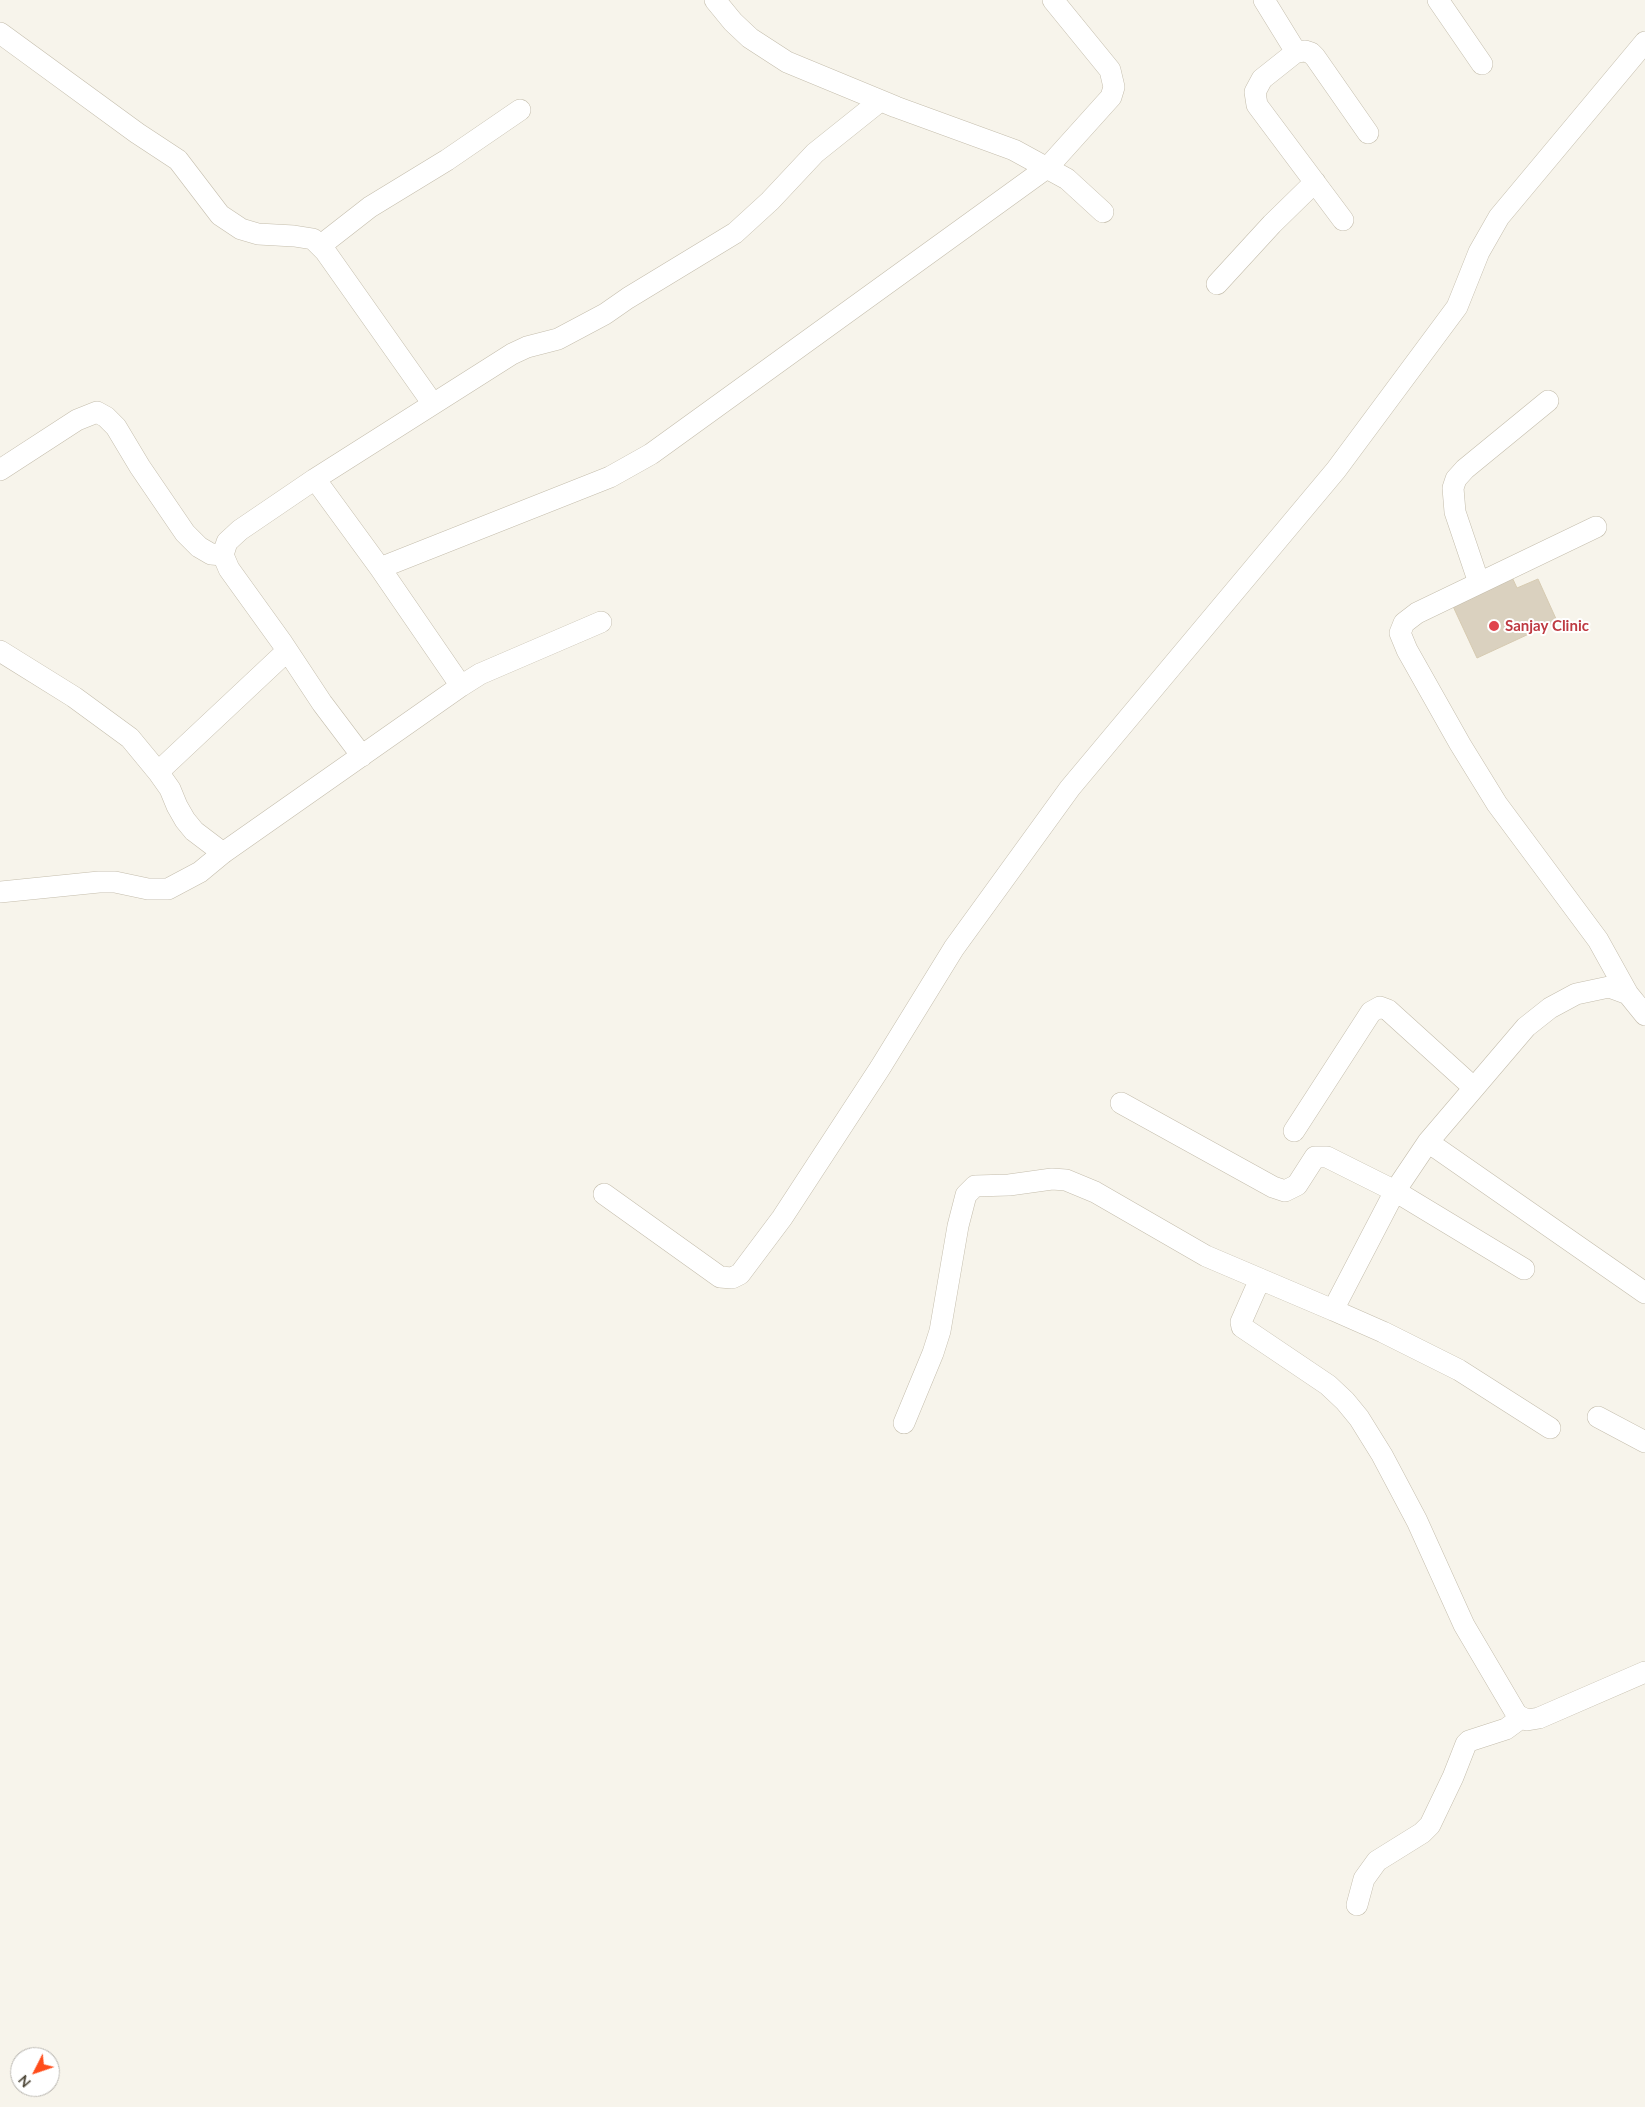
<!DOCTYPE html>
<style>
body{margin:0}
#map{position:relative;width:1645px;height:2107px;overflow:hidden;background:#f7f4eb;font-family:Lato,sans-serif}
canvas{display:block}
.north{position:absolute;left:10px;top:2047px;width:50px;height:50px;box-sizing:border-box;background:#fff;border:1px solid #b8b5af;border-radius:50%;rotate:229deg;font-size:14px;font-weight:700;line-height:20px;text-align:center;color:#4d4637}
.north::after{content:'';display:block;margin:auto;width:18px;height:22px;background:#ff4c1a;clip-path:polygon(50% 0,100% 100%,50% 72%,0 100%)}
</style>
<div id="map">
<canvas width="1645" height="2107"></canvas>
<div class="north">N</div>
</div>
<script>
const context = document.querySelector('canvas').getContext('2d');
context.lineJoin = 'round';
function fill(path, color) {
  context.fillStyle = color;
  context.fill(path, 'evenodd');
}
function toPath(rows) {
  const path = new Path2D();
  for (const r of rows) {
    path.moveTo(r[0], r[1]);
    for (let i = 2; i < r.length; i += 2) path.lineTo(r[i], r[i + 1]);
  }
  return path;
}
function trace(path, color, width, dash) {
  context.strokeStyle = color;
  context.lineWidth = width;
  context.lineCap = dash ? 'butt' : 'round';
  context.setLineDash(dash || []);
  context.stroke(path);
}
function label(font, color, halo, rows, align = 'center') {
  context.font = font + ' Lato,sans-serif';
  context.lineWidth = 4;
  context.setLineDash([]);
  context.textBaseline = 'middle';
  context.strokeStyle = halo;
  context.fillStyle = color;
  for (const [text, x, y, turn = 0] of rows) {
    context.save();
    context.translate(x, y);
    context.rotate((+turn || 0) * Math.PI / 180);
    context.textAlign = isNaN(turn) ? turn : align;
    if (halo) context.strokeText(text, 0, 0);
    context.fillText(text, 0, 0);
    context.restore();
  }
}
const building = toPath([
 [1511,575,1517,588,1538,579,1557,621,1477,658,1451,602,1511,575]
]);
fill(building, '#dad1bf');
trace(building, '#d6cab1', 1);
const minor = toPath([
 [715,0,733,22,750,38,787,62,896,107,1014,150,1067,179,1103,212],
 [1264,0,1296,52,1305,51,1311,53,1315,57,1368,133],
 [1438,0,1482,64],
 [0,33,137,133,178,160,220,215,241,229,258,234,294,236,313,239,325,251,433,404],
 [1296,52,1262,79,1255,92,1257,105,1343,220],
 [320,246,370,207,447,160,520,110],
 [1217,284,1272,224,1315,182],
 [0,470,77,420,97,412,106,417,116,427,140,467,185,533,199,547,211,554,223,555],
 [315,479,380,568,461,686],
 [1596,527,1417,613,1404,623,1400,633,1407,650,1460,744,1497,804,1598,940,1628,994],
 [380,568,610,477,651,454,1048,167,1111,97,1114,87,1110,70,1053,0],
 [1479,583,1455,512,1453,488,1456,479,1465,469,1548,401],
 [0,651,74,697,130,738,158,772,170,789,177,806,185,820,194,831,223,853],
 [362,756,322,703,283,644,229,569,223,555,227,542,240,530,315,479,512,354,527,347,558,339,605,314,628,298,735,233,770,201,815,153,880,101],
 [158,772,287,651],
 [0,892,99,882,115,882,148,889,168,889,200,872,223,853,461,686,480,674,601,622],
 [1121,1103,1273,1187,1285,1191,1297,1185,1315,1157,1327,1157,1395,1191,1524,1269],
 [1294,1131,1371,1012,1380,1007,1388,1010,1473,1087],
 [1428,1142,1645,1293],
 [604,1194,720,1277,732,1278,740,1274,782,1218,880,1068,954,948,1070,788,1336,470,1457,307,1479,252,1499,217,1645,42],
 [1260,1279,1241,1322,1242,1327,1328,1385,1345,1401,1359,1418,1382,1455,1417,1521,1464,1625,1517,1715,1527,1720,1539,1718,1645,1672],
 [1598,1417,1645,1442],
 [904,1423,933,1353,940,1331,958,1226,966,1195,975,1186,1009,1185,1052,1179,1066,1180,1095,1192,1206,1256,1333,1310],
 [1550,1428,1459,1370,1383,1332,1333,1310,1395,1191,1428,1142,1526,1027,1550,1008,1576,994,1609,987,1628,994,1645,1015],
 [1357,1905,1364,1879,1377,1861,1422,1833,1430,1825,1453,1777,1466,1744,1469,1741,1506,1729,1521,1718]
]);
trace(minor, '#c4bdac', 22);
trace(minor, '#fff', 21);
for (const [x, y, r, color] of [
 [1494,626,6,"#e0444e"]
]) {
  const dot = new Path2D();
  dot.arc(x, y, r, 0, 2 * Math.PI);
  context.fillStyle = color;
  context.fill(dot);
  trace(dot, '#fff', 2);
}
label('bold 15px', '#be3a42', '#fff', [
 ["Sanjay Clinic",1505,626]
], 'left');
</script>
